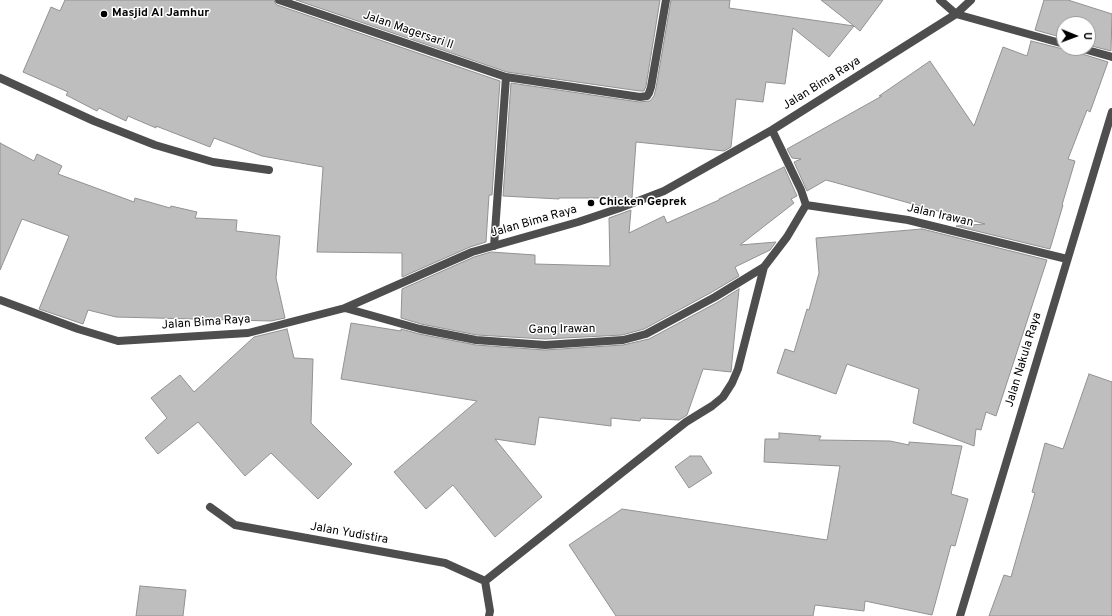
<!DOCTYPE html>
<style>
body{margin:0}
#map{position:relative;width:1112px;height:616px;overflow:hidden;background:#fff;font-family:Overpass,sans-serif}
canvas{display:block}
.north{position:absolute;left:1056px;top:16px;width:40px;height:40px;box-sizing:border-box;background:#fff;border:1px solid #999;border-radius:50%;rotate:91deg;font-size:11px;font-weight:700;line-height:16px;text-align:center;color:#000}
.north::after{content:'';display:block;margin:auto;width:14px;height:18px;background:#000;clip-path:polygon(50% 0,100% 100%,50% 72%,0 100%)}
</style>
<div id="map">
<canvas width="1112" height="616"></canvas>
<div class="north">U</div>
</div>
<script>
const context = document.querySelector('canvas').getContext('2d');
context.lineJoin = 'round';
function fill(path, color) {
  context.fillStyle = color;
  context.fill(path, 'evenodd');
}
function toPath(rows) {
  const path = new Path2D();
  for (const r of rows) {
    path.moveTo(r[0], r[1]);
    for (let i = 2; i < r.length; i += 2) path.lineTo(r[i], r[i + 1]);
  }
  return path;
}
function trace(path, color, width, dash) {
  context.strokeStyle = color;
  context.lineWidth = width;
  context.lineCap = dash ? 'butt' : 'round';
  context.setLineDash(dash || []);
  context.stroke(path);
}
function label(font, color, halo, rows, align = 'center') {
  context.font = font + ' Overpass,sans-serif';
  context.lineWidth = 3;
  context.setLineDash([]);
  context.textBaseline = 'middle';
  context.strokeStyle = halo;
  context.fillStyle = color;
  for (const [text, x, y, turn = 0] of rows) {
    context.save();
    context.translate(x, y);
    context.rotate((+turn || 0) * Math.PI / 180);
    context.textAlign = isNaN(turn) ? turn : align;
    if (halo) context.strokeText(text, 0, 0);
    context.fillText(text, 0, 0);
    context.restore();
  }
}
const building = toPath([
 [65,0,274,0,275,3,277,5,500,81,492,195,489,195,486,242,470,247,402,277,402,253,317,252,323,167,262,156,214,138,210,147,156,126,156,128,128,116,126,121,99,108,97,111,66,95,68,92,23,72,51,7,60,11,65,0],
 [296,0,660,0,646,86,644,91,640,91,507,72,296,0],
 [671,0,730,0,729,8,854,26,821,0,883,0,860,31,854,26,829,57,793,28,785,84,766,82,763,102,736,99,731,147,724,151,636,142,632,198,608,206,608,198,559,198,559,199,503,196,511,83,639,102,650,101,654,96,656,88,671,0],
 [1044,0,1068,0,1112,14,1111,51,1088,45,1088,24,1064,24,1064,38,1035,30,1044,0],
 [1031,41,1063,49,1075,48,1076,52,1079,53,1108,62,1090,112,1087,110,1068,159,1075,161,1062,205,1063,205,1050,249,956,226,985,224,826,180,807,191,794,162,801,159,792,158,787,149,882,96,879,96,930,61,974,126,1003,47,1027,56,1031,41],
 [0,143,34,161,37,154,62,166,58,174,134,202,135,198,170,208,171,206,197,212,195,218,237,220,236,231,280,236,276,278,285,318,271,321,116,317,88,310,83,324,39,309,69,236,22,219,0,270,0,143],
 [784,167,797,196,791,199,794,203,740,245,776,242,770,250,735,267,739,276,712,292,644,329,622,335,545,339,477,335,421,324,401,318,402,289,474,257,491,252,535,255,535,264,610,266,609,218,631,210,629,233,664,216,667,223,719,200,719,199,784,167],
 [922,229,1047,260,996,416,986,412,981,430,976,429,974,446,913,423,919,389,847,364,836,394,777,373,785,349,794,352,807,309,809,310,819,273,816,238,922,229],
 [739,289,731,372,703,369,687,415,679,420,641,418,640,421,611,418,611,426,539,417,535,445,495,439,542,497,495,537,453,485,426,509,394,472,477,401,341,379,351,323,401,331,401,329,419,334,476,345,545,350,623,345,649,339,718,302,739,289],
 [287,329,294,358,313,359,311,423,352,464,318,499,271,453,245,476,198,422,158,454,145,438,167,418,151,398,180,375,194,392,254,337,287,329],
 [1089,374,1112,382,1112,616,989,616,1004,575,1011,577,1035,493,1032,492,1045,443,1063,449,1089,374],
 [779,433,821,436,819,440,890,441,909,445,909,442,962,446,951,494,968,499,955,546,951,545,932,615,865,601,864,611,815,605,813,616,616,616,569,545,622,509,827,540,840,466,764,462,765,439,779,439,779,433],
 [690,456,701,456,712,473,689,488,675,467,690,456],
 [140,586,186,590,183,616,136,616,140,586]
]);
fill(building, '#bebebe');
trace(building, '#929292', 1);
trace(toPath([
 [279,0,506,77,640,97,647,96,649,93,651,87,666,0],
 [940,0,956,14,971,0],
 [1080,48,1112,57],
 [0,78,94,121,155,145,213,162,269,170],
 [772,130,801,190,806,205],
 [806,205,908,220,1067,259],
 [494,246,506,77],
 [0,300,78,329,118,341,248,333,345,308,472,252,578,222,620,208,664,191,772,130,956,14,1064,44],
 [345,308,420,329,476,340,545,345,623,340,646,334,715,297,764,267],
 [210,507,235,525,445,563,485,581],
 [485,581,686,422,712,406,723,397,732,383,738,369,764,267,787,237,806,205],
 [485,581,490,611,489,616],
 [960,616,1112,112]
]), '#4e4e4e', 8);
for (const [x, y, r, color] of [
 [104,14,4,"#000"],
 [591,203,4,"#000"]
]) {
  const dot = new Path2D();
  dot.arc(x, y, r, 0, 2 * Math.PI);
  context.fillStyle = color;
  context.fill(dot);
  trace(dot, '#fff', 1.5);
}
label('bold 12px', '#000', '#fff', [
 ["Masjid Al Jamhur",112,14],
 ["Chicken Geprek",599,203]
], 'left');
label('12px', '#000', '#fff', [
 ["Jalan Magersari II",408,31,19],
 ["Jalan Bima Raya",822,84,-32],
 ["Jalan Irawan",940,216,13],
 ["Jalan Bima Raya",534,222,-16],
 ["Jalan Bima Raya",206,323,-4],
 ["Gang Irawan",562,330,-1],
 ["Jalan Nakula Raya",1024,360,-73],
 ["Jalan Yudistira",349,534,10]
]);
</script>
